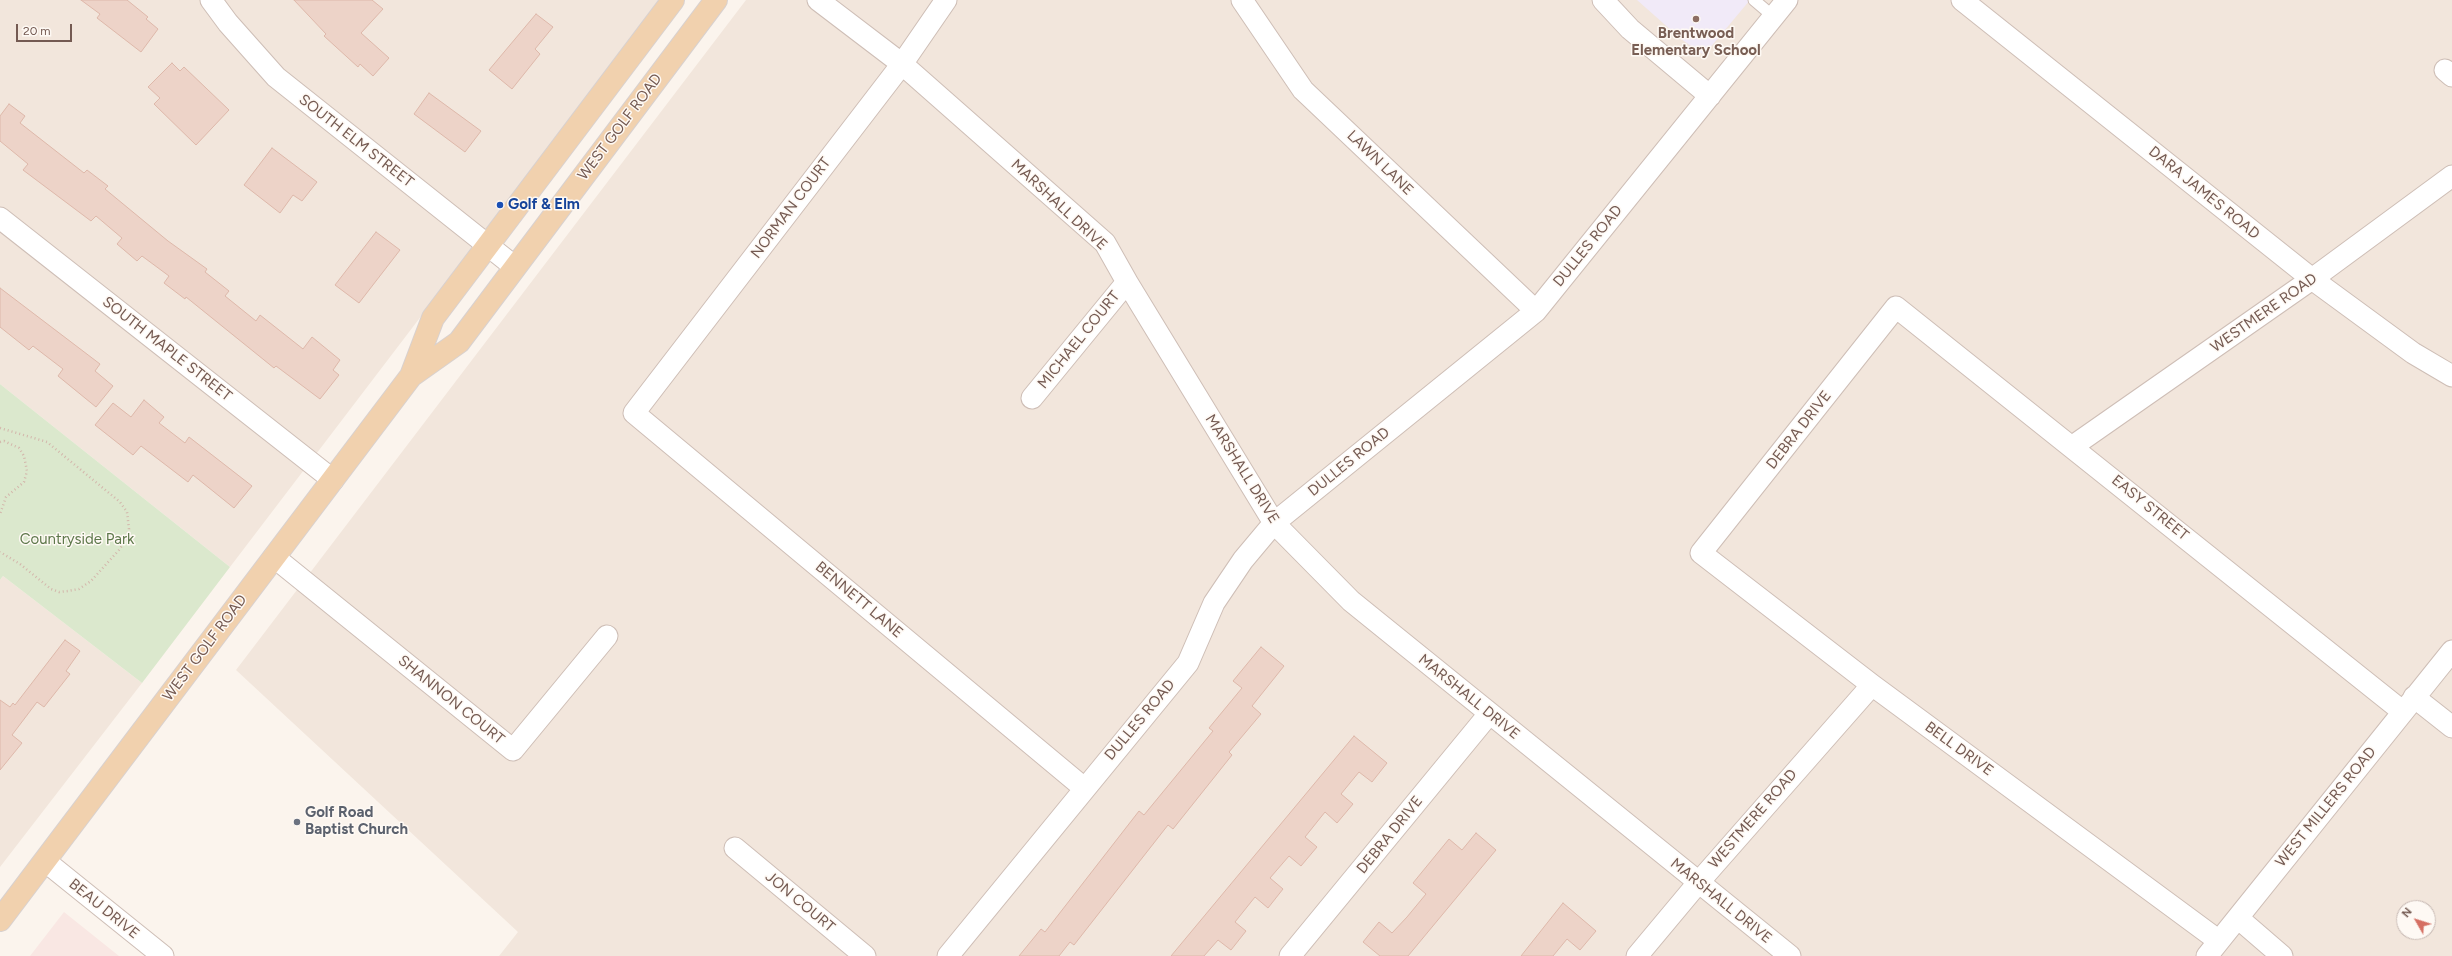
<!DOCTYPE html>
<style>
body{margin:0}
#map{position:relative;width:2452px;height:956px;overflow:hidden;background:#fbf4ed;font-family:Figtree,sans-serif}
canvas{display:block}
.north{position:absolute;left:2396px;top:900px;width:40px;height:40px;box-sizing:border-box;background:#fef9f4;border:1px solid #c7b9b3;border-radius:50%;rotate:309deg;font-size:11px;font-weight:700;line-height:16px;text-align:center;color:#745a52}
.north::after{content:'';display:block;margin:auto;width:14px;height:18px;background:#d56f62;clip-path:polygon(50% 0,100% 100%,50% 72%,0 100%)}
.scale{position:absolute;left:16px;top:24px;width:56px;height:18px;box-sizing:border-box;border:2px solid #745a52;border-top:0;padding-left:5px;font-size:12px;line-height:14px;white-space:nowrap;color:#745a52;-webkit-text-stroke:3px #fef9f4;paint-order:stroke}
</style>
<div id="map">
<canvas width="2452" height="956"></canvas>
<div class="north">N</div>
<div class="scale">20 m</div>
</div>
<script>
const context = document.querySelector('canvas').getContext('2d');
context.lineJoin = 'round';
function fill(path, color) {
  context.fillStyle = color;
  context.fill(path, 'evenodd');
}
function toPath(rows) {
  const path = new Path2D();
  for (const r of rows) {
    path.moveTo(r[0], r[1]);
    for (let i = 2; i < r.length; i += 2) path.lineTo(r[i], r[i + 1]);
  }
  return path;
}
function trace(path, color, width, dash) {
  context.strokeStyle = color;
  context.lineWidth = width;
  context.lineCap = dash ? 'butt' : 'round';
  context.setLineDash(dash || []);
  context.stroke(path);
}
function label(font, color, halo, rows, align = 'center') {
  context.font = font + ' Figtree,sans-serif';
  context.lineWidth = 3;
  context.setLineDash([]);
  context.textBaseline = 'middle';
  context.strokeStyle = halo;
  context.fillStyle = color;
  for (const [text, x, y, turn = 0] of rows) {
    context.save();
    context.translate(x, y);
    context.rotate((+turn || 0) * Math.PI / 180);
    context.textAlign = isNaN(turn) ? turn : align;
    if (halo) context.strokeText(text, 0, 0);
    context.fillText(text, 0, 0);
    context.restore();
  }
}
fill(toPath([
 [0,0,662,0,230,567,0,384],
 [746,0,2452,0,2452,956,499,956,518,932,236,670],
 [2404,908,2428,908,2428,932,2404,932],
 [3,576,142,683,0,867,0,580]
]), '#f2e6dc');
fill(toPath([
 [64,912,119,956,30,956]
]), '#f9e7e3');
fill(toPath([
 [1637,0,1750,0,1704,55,1681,39]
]), '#f1eaf8');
fill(toPath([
 [0,384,230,567,142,683,3,576,0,580]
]), '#dbe8cd');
const building = toPath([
 [81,0,127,0,148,17,146,19,158,29,141,52,97,18,100,14,81,0],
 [294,0,372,0,383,9,361,33,389,58,373,76,360,64,358,67,324,36,326,34,294,0],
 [536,14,553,27,535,49,540,54,512,89,489,70,536,14],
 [172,63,180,71,184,67,229,110,196,145,154,104,160,98,148,87,172,63],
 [429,93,481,131,465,152,414,114,429,93],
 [9,104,25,116,20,123,84,173,87,170,108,186,105,189,168,241,207,269,205,272,229,291,225,296,256,321,260,315,303,349,312,337,340,360,333,370,339,375,320,399,276,366,274,368,186,297,185,299,164,283,169,276,142,256,137,261,117,244,122,238,96,216,91,221,23,170,28,164,0,141,0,116,9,104],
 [272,148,317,182,302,201,293,195,280,213,244,185,272,148],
 [376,232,400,250,359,303,335,285,376,232],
 [0,288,100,364,95,371,113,386,96,407,58,376,63,369,33,346,29,350,0,327,0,288],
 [144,400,164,417,159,423,185,443,189,437,252,486,234,508,193,475,188,482,141,446,133,455,95,425,113,403,131,417,144,400],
 [65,640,80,651,66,671,70,674,44,707,37,702,12,735,22,743,0,770,0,700,10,707,13,703,15,705,65,640],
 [1261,647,1284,666,1252,706,1261,714,1229,752,1232,755,1173,829,1168,825,1074,945,1070,942,1059,956,1019,956,1041,929,1045,932,1139,811,1144,815,1213,731,1209,728,1242,688,1233,681,1261,647],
 [1354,736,1387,763,1372,782,1359,772,1341,794,1353,804,1337,823,1325,812,1305,837,1317,847,1301,866,1289,856,1270,878,1283,889,1268,908,1255,897,1235,922,1246,931,1231,950,1218,940,1204,956,1171,956,1354,736],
 [1476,833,1496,850,1408,956,1380,956,1363,942,1379,922,1392,933,1407,917,1426,894,1413,883,1449,839,1462,850,1476,833],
 [1563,903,1596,931,1580,950,1567,939,1553,956,1521,956,1563,903]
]);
fill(building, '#edd3c8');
trace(building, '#deb8aa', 1);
const lane = toPath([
 [1754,0,1774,17]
]);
const street = toPath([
 [211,0,228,23,276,77,515,267],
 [818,0,902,64,1105,243,1127,282,1274,523,1351,601,1790,956],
 [946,0,902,64,634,413,1084,788],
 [1242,0,1303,90,1536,311],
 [1603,0,1630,29,1710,96],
 [1962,0,2312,279,2413,353,2452,376],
 [2445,70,2452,76],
 [0,218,333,480],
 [1032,398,1127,282],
 [2073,446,2312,279,2452,176],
 [274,557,513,750,607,636],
 [2414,697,2452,727],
 [735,848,865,956],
 [45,861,163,956],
 [2238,918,2282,956],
 [2219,941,1872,685,1701,553,1896,307,2402,711],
 [948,956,1188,663,1214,603,1243,560,1274,523,1536,311,1787,0],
 [1290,956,1489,714],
 [1637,956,1698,883,1872,685],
 [2207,956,2452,651]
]);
const primary = toPath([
 [411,376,459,342,716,0],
 [0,920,411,376,433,318,673,0]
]);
trace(lane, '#cebeb6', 13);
trace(street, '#cebeb6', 23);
trace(primary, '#d8d1cf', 24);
trace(toPath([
 [0,428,47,442,120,502,127,512,129,529,125,541,119,550,91,581,79,589,68,591,59,592,51,589,20,564,0,552],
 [0,442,4,441,19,448,24,456,27,471,24,482,6,497,0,514]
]), '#d3b6ab', 2.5, [1, 3]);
trace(lane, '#fff', 11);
trace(street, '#fff', 21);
trace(primary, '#f1d1ae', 22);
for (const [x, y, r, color] of [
 [1696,19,4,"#8d6e63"],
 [500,205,4,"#1a4fb4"],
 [297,822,4,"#6b7280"]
]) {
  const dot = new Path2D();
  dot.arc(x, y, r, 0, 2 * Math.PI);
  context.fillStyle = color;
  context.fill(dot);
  trace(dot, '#fef9f4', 1.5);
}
label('bold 15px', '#785e54', '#fef9f4', [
 ["Brentwood",1696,34],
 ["Elementary School",1696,51]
]);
label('15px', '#745a52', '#fef9f4', [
 ["WEST GOLF ROAD",620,127,-53],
 ["SOUTH ELM STREET",356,141,38],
 ["LAWN LANE",1380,163,44],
 ["DARA JAMES ROAD",2204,193,39],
 ["MARSHALL DRIVE",1059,205,43],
 ["NORMAN COURT",791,208,-53],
 ["DULLES ROAD",1588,246,-51],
 ["WESTMERE ROAD",2264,313,-35],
 ["MICHAEL COURT",1079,340,-51],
 ["SOUTH MAPLE STREET",167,349,38],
 ["DEBRA DRIVE",1799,430,-52],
 ["DULLES ROAD",1349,462,-39],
 ["MARSHALL DRIVE",1242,469,58],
 ["EASY STREET",2150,508,39],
 ["BENNETT LANE",859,600,40],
 ["WEST GOLF ROAD",205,648,-53],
 ["MARSHALL DRIVE",1469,697,39],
 ["SHANNON COURT",451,700,39],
 ["DULLES ROAD",1140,720,-50],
 ["BELL DRIVE",1959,749,36],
 ["WEST MILLERS ROAD",2326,807,-51],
 ["WESTMERE ROAD",1753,819,-49],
 ["DEBRA DRIVE",1390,835,-51],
 ["MARSHALL DRIVE",1721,901,39],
 ["JON COURT",800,902,40],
 ["BEAU DRIVE",104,909,39]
]);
label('bold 15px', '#164399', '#fef9f4', [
 ["Golf & Elm",508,205]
], 'left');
label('15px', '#5e784b', '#fef9f4', [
 ["Countryside Park",77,540]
]);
label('bold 15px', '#5b616d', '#fef9f4', [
 ["Golf Road",305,813],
 ["Baptist Church",305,830]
], 'left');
</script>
